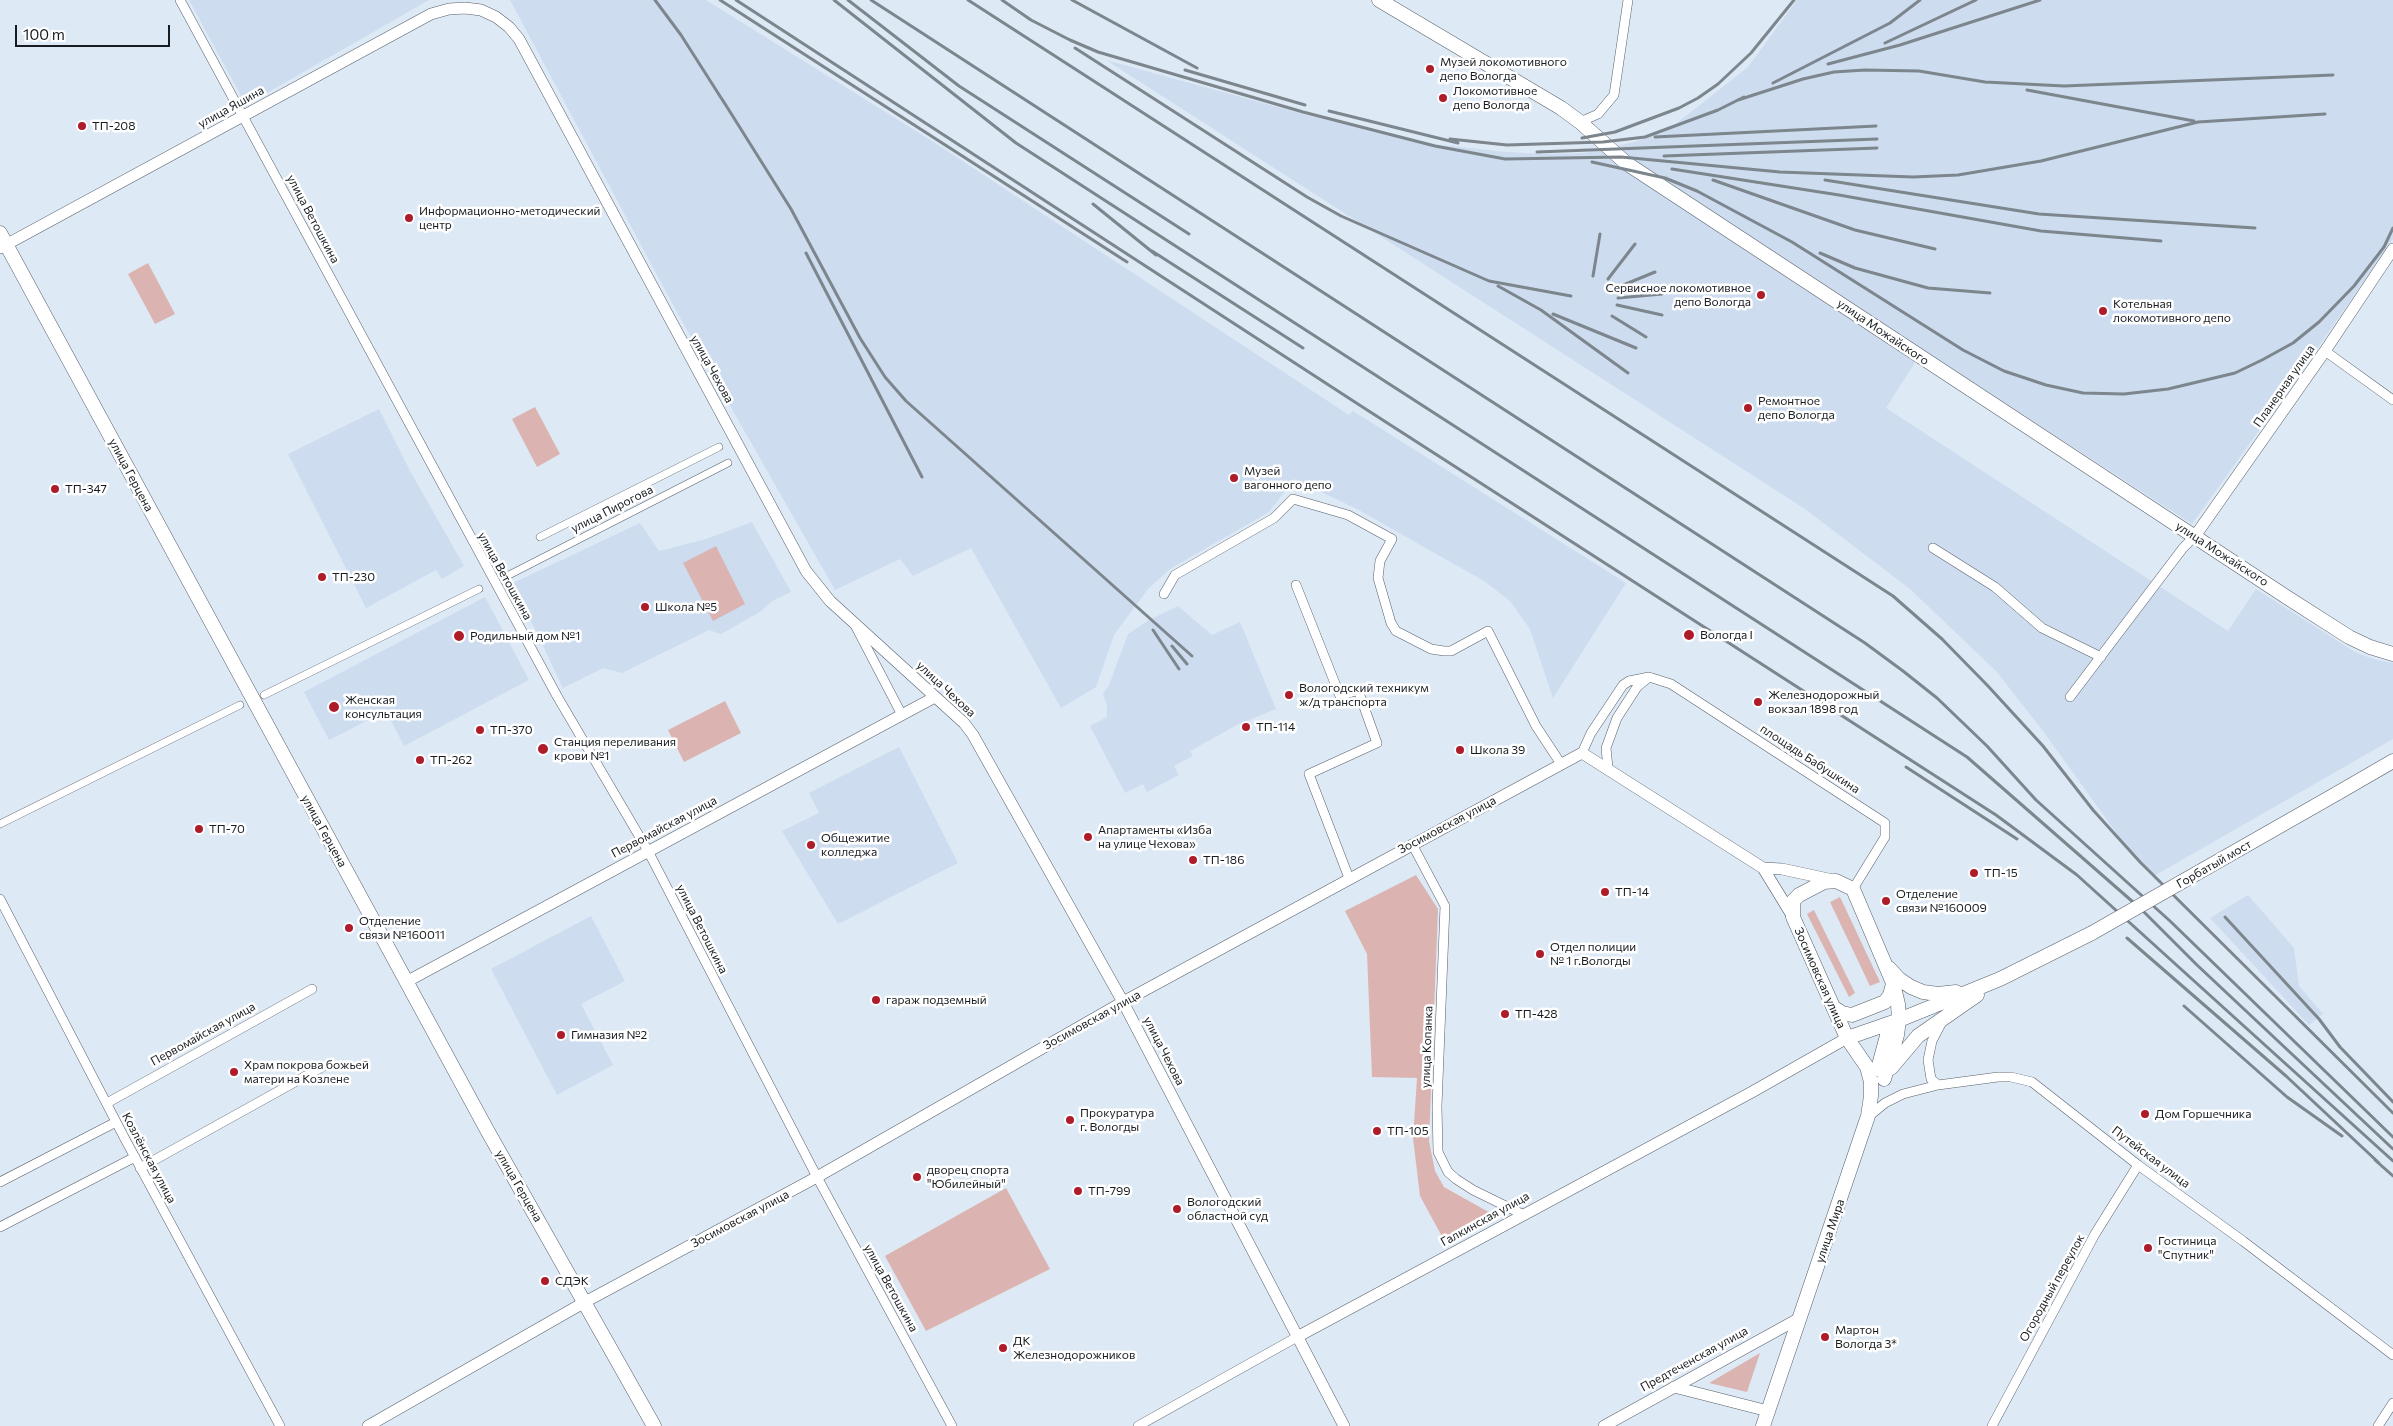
<!DOCTYPE html>
<meta charset="utf-8">
<style>
body{margin:0}
#map{position:relative;width:2393px;height:1426px;overflow:hidden;background:#dee9f6;font-family:Commissioner,sans-serif}
canvas{display:block}
.scale{position:absolute;left:15px;top:25px;width:155px;height:22px;box-sizing:border-box;border:2px solid #181c20;border-top:0;padding-left:6px;font-size:15px;line-height:18px;white-space:nowrap;color:#181c20;-webkit-text-stroke:4px #fff;paint-order:stroke}
</style>
<div id="map">
<canvas width="2393" height="1426"></canvas>
<div class="scale">100 m</div>
</div>
<script>
const context = document.querySelector('canvas').getContext('2d');
context.lineJoin = 'round';
function fill(path, color) {
  context.fillStyle = color;
  context.fill(path, 'evenodd');
}
function toPath(rows) {
  const path = new Path2D();
  for (const r of rows) {
    path.moveTo(r[0], r[1]);
    for (let i = 2; i < r.length; i += 2) path.lineTo(r[i], r[i + 1]);
  }
  return path;
}
function trace(path, color, width, dash) {
  context.strokeStyle = color;
  context.lineWidth = width;
  context.lineCap = dash ? 'butt' : 'round';
  context.setLineDash(dash || []);
  context.stroke(path);
}
function label(font, color, halo, rows, align = 'center') {
  context.font = font + ' Commissioner,sans-serif';
  context.lineWidth = 5;
  context.setLineDash([]);
  context.textBaseline = 'middle';
  context.strokeStyle = halo;
  context.fillStyle = color;
  for (const [text, x, y, turn = 0] of rows) {
    context.save();
    context.translate(x, y);
    context.rotate((+turn || 0) * Math.PI / 180);
    context.textAlign = isNaN(turn) ? turn : align;
    if (halo) context.strokeText(text, 0, 0);
    context.fillText(text, 0, 0);
    context.restore();
  }
}
fill(toPath([
 [189,0,429,0,246,105],
 [510,0,706,0,935,143,1349,415,1353,411,1626,583,1553,698,1530,629,1510,601,1484,581,1357,509,1294,479,1269,512,1170,569,1148,589,1114,635,1096,687,1061,708,971,548,913,576,900,559,835,590,679,316],
 [1797,0,2393,0,2393,239,2301,372,2192,524,1923,350,1886,408,2228,631,2256,589,2355,652,2373,659,2393,663,2393,739,2154,876,2128,849,2043,731,1996,671,1910,589,1805,509,1106,60,1303,114,1433,144,1507,152,1547,154,1584,153,1635,142,1672,127,1748,67],
 [379,409,410,471,464,566,442,579,436,570,366,608,288,454],
 [752,522,791,592,772,601,760,612,721,634,709,630,622,673,603,668,563,688,513,583,640,523,659,551,706,539],
 [485,597,529,680,404,746,386,711,329,740,304,692],
 [1178,606,1212,635,1240,622,1276,709,1237,725,1190,751,1193,756,1174,766,1179,775,1147,792,1143,784,1125,793,1090,726,1107,717,1107,706,1103,694,1109,685,1128,634,1149,620],
 [899,747,958,863,838,924,782,831,819,813,809,793],
 [2248,895,2294,948,2299,986,2323,1014,2309,1025,2210,918],
 [591,916,625,981,581,1004,613,1065,557,1095,491,969]
]), '#cddcef');
fill(toPath([
 [148,263,175,314,155,324,128,274],
 [535,407,560,454,537,467,512,419],
 [716,546,745,604,713,621,683,563],
 [725,701,741,733,684,762,668,730],
 [1416,875,1438,909,1429,1141,1435,1171,1444,1187,1494,1215,1445,1242,1420,1196,1413,1138,1417,1078,1372,1077,1367,954,1345,911],
 [1840,897,1880,982,1870,986,1830,902],
 [1814,910,1855,993,1849,997,1807,914],
 [1006,1188,1050,1269,926,1331,885,1256],
 [1760,1353,1747,1392,1709,1383]
]), '#dbb4b1');
const pedestrian = toPath([
 [540,537,719,447],
 [507,576,728,463],
 [264,695,479,589],
 [0,824,240,705]
]);
const minor = toPath([
 [180,0,557,696,648,851,817,1177,952,1426],
 [1580,122,1598,114,1614,95,1628,0],
 [2325,351,2393,400],
 [1933,548,1995,587,2042,628,2101,657],
 [1296,585,1340,696,1358,690,1377,743,1309,774,1349,878],
 [1164,594,1175,575,1274,518,1293,499,1348,515,1392,539,1380,561,1378,578,1391,623,1396,631,1431,649,1444,651,1451,651,1488,631,1536,726,1561,764],
 [856,627,902,715],
 [2070,697,2183,548,2195,536],
 [1582,753,1591,733,1623,685,1629,681,1649,677,1671,684,1885,823,1885,837,1853,889,1855,892],
 [1608,768,1606,748,1617,718,1637,687,1649,677],
 [1412,844,1445,906,1437,1106,1438,1152,1448,1172,1456,1179,1473,1190,1522,1214],
 [0,899,125,1139,280,1426],
 [1938,1085,1931,1079,1928,1060,1932,1041,1942,1022],
 [107,1103,312,989],
 [1869,1116,1885,1103,1903,1094,1938,1085,1998,1077,2011,1077,2032,1082,2138,1165,2243,1241,2393,1355],
 [140,1168,322,1067],
 [0,1182,116,1122],
 [0,1227,135,1157],
 [1138,1426,1297,1337],
 [1992,1426,2095,1234,2138,1165],
 [2378,1426,2393,1403]
]);
const tertiary = toPath([
 [0,248,431,14,449,9,465,8,481,10,496,17,509,27,519,39,806,571,830,601,964,723,973,735,1123,1002,1344,1426],
 [2195,536,2325,351,2393,249],
 [1763,868,1782,869,1833,880],
 [406,982,935,697],
 [1297,1337,1752,1092,1847,1038],
 [1674,1387,1768,1411],
 [368,1426,585,1302,817,1177,1123,1002,1582,753,1763,868,1793,917],
 [1604,1426,1798,1319]
]);
const secondary = toPath([
 [1379,0,1561,108,1580,122,1626,163,2288,598,2349,637,2370,647,2393,654],
 [0,233,487,1130,654,1426],
 [2336,794,2393,761],
 [1889,968,1899,979,1911,987,1923,992,1938,994,1956,992],
 [1833,1007,1842,1013,1852,1015,1885,1002,1890,995,1893,984],
 [1847,1038,1899,1020,2000,979,2092,933],
 [1891,1068,1918,1036,1977,995],
 [1878,1069,1888,1032,1899,1021],
 [1763,1426,1868,1116,1871,1096,1871,1082,1867,1067,1847,1038,1793,917,1793,901,1799,895,1824,882,1836,881,1853,889,1893,983,1898,1004,1899,1020,1897,1035,1884,1079]
]);
trace(pedestrian, '#565f69', 8);
trace(minor, '#565f69', 10);
trace(tertiary, '#565f69', 12);
trace(secondary, '#565f69', 15);
trace(pedestrian, '#fff', 7);
trace(minor, '#fff', 9);
trace(tertiary, '#fff', 11);
trace(secondary, '#fff', 14);
trace(toPath([
 [655,0,681,35,725,104],
 [720,0,1127,262],
 [736,0,1361,406,1996,815,2077,875,2393,1161],
 [834,0,1016,143,1967,757,2141,909,2197,965,2393,1149],
 [848,0,959,86,1189,234],
 [871,0,1865,643,1903,671,1937,698,1987,746,2036,800,2170,921,2393,1137],
 [968,0,1893,596,1942,639,1988,686,2043,746,2093,810,2140,862,2393,1113],
 [1002,0,1031,20,1070,40,1098,52,1303,112,1435,146,1505,159,1621,157,1780,172,1913,177,1958,175,2041,161,2198,122,2325,114],
 [1072,0,1197,68],
 [1885,43,1976,0],
 [1075,48,1307,197,1341,216,1489,281,1571,296],
 [1828,64,1900,45,2040,0],
 [1185,70,1305,105],
 [1773,83,1890,23,1920,0],
 [2027,90,2194,121],
 [722,99,791,209,860,338,885,377,906,401,1192,656],
 [1738,100,1803,79,1834,72,1865,70,1919,71,1985,82,2064,86,2333,75],
 [1329,111,1458,143],
 [1655,137,1876,126],
 [1582,138,1615,132,1679,108,1698,98,1718,84,1751,53,1794,0],
 [1450,139,1507,145,1603,142,1645,137,1718,110,1744,97],
 [1537,152,1877,139],
 [1664,156,1877,148],
 [1592,162,1665,178,1697,191,1792,242,1963,350,2004,371,2046,385,2083,393,2124,394,2168,389,2235,373,2262,360,2293,343,2319,322,2354,286,2384,247,2393,228],
 [1672,169,1839,195,2041,231,2161,241],
 [1713,180,1855,230,1935,249],
 [1825,180,2039,214,2255,228],
 [1093,204,1156,255],
 [1152,251,1303,348],
 [806,253,922,477],
 [1820,253,1855,268,1928,288,1990,293],
 [1593,276,1600,234],
 [1608,279,1635,244],
 [1498,286,1541,310,1628,373],
 [1616,288,1655,272],
 [1618,298,1662,294],
 [1617,305,1662,315],
 [1553,314,1636,348],
 [1612,316,1646,337],
 [1153,630,1179,669],
 [1172,646,1187,664],
 [1906,767,2017,839],
 [2225,917,2319,1019,2340,1047,2393,1102],
 [2127,938,2286,1076,2379,1163],
 [2184,1006,2287,1097,2342,1136],
 [2375,1160,2393,1176]
]), '#7d858d', 3);
const secondaryBridge = toPath([
 [2092,933,2336,794]
]);
trace(secondaryBridge, '#565f69', 15, []);
trace(secondaryBridge, '#fff', 14);
for (const [x, y, r, color] of [
 [1430,69,5,"#ae1b29"],
 [1443,98,5,"#ae1b29"],
 [82,126,5,"#ae1b29"],
 [409,218,5,"#ae1b29"],
 [1761,295,5,"#ae1b29"],
 [2103,311,5,"#ae1b29"],
 [1748,408,5,"#ae1b29"],
 [1234,478,5,"#ae1b29"],
 [55,489,5,"#ae1b29"],
 [322,577,5,"#ae1b29"],
 [645,607,5,"#ae1b29"],
 [1689,635,6,"#ae1b29"],
 [459,636,6,"#ae1b29"],
 [1289,695,5,"#ae1b29"],
 [1758,702,5,"#ae1b29"],
 [334,707,6,"#ae1b29"],
 [1246,727,5,"#ae1b29"],
 [480,730,5,"#ae1b29"],
 [543,749,6,"#ae1b29"],
 [1460,750,5,"#ae1b29"],
 [420,760,5,"#ae1b29"],
 [199,829,5,"#ae1b29"],
 [1088,837,5,"#ae1b29"],
 [811,845,5,"#ae1b29"],
 [1193,860,5,"#ae1b29"],
 [1974,873,5,"#ae1b29"],
 [1605,892,5,"#ae1b29"],
 [1886,901,5,"#ae1b29"],
 [349,928,5,"#ae1b29"],
 [1540,954,5,"#ae1b29"],
 [876,1000,5,"#ae1b29"],
 [1505,1014,5,"#ae1b29"],
 [561,1035,5,"#ae1b29"],
 [234,1072,5,"#ae1b29"],
 [2145,1114,5,"#ae1b29"],
 [1070,1120,5,"#ae1b29"],
 [1377,1131,5,"#ae1b29"],
 [917,1177,5,"#ae1b29"],
 [1078,1191,5,"#ae1b29"],
 [1177,1209,5,"#ae1b29"],
 [2148,1248,5,"#ae1b29"],
 [545,1281,5,"#ae1b29"],
 [1825,1337,5,"#ae1b29"],
 [1003,1348,5,"#ae1b29"]
]) {
  const dot = new Path2D();
  dot.arc(x, y, r, 0, 2 * Math.PI);
  context.fillStyle = color;
  context.fill(dot);
  trace(dot, '#fff', 2);
}
label('12px', '#181c20', '#fff', [
 ["Музей локомотивного",1440,62],
 ["депо Вологда",1440,76],
 ["Локомотивное",1453,91],
 ["депо Вологда",1453,105],
 ["ТП-208",92,126],
 ["Информационно-методический",419,211],
 ["центр",419,225],
 ["Сервисное локомотивное",1751,288,"right"],
 ["депо Вологда",1751,302,"right"],
 ["Котельная",2113,304],
 ["локомотивного депо",2113,318],
 ["Ремонтное",1758,401],
 ["депо Вологда",1758,415],
 ["Музей",1244,471],
 ["вагонного депо",1244,485],
 ["ТП-347",65,489],
 ["ТП-230",332,577],
 ["Школа №5",655,607],
 ["Вологда I",1700,635],
 ["Родильный дом №1",470,636],
 ["Вологодский техникум",1299,688],
 ["ж/д транспорта",1299,702],
 ["Железнодорожный",1768,695],
 ["вокзал 1898 год",1768,709],
 ["Женская",345,700],
 ["консультация",345,714],
 ["ТП-114",1256,727],
 ["ТП-370",490,730],
 ["Станция переливания",554,742],
 ["крови №1",554,756],
 ["Школа 39",1470,750],
 ["ТП-262",430,760],
 ["ТП-70",209,829],
 ["Апартаменты «Изба",1098,830],
 ["на улице Чехова»",1098,844],
 ["Общежитие",821,838],
 ["колледжа",821,852],
 ["ТП-186",1203,860],
 ["ТП-15",1984,873],
 ["ТП-14",1615,892],
 ["Отделение",1896,894],
 ["связи №160009",1896,908],
 ["Отделение",359,921],
 ["связи №160011",359,935],
 ["Отдел полиции",1550,947],
 ["№ 1 г.Вологды",1550,961],
 ["гараж подземный",886,1000],
 ["ТП-428",1515,1014],
 ["Гимназия №2",571,1035],
 ["Храм покрова божьей",244,1065],
 ["матери на Козлене",244,1079],
 ["Прокуратура",1080,1113],
 ["г. Вологды",1080,1127],
 ["Дом Горшечника",2155,1114],
 ["ТП-105",1387,1131],
 ["дворец спорта",927,1170],
 ["\"Юбилейный\"",927,1184],
 ["ТП-799",1088,1191],
 ["Вологодский",1187,1202],
 ["областной суд",1187,1216],
 ["Гостиница",2158,1241],
 ["\"Спутник\"",2158,1255],
 ["СДЭК",555,1281],
 ["Мартон",1835,1330],
 ["Вологда 3*",1835,1344],
 ["ДК",1013,1341],
 ["Железнодорожников",1013,1355]
], 'left');
label('12px', '#181c20', '#fff', [
 ["улица Яшина",231,107,-29],
 ["улица Ветошкина",313,219,62],
 ["улица Можайского",1883,332,34],
 ["улица Чехова",712,369,61],
 ["Планерная улица",2284,386,-55],
 ["улица Герцена",131,475,62],
 ["улица Пирогова",612,509,-27],
 ["улица Можайского",2222,554,33],
 ["улица Ветошкина",505,576,61],
 ["улица Чехова",946,689,43],
 ["площадь Бабушкина",1810,759,33],
 ["Зосимовская улица",1447,825,-28],
 ["Первомайская улица",664,827,-28],
 ["улица Герцена",324,831,61],
 ["Горбатый мост",2214,864,-30],
 ["улица Ветошкина",702,929,63],
 ["Зосимовская улица",1820,978,66],
 ["Зосимовская улица",1092,1020,-29],
 ["Первомайская улица",203,1034,-29],
 ["улица Копанка",1427,1047,-88],
 ["улица Чехова",1164,1051,63],
 ["Путейская улица",2151,1157,37],
 ["Козлёнская улица",149,1158,62],
 ["улица Герцена",519,1186,60],
 ["Зосимовская улица",740,1219,-28],
 ["Галкинская улица",1485,1219,-29],
 ["улица Мира",1830,1231,-71],
 ["улица Ветошкина",891,1288,61],
 ["Огородный переулок",2052,1288,-61],
 ["Предтеченская улица",1694,1359,-29]
]);
</script>
